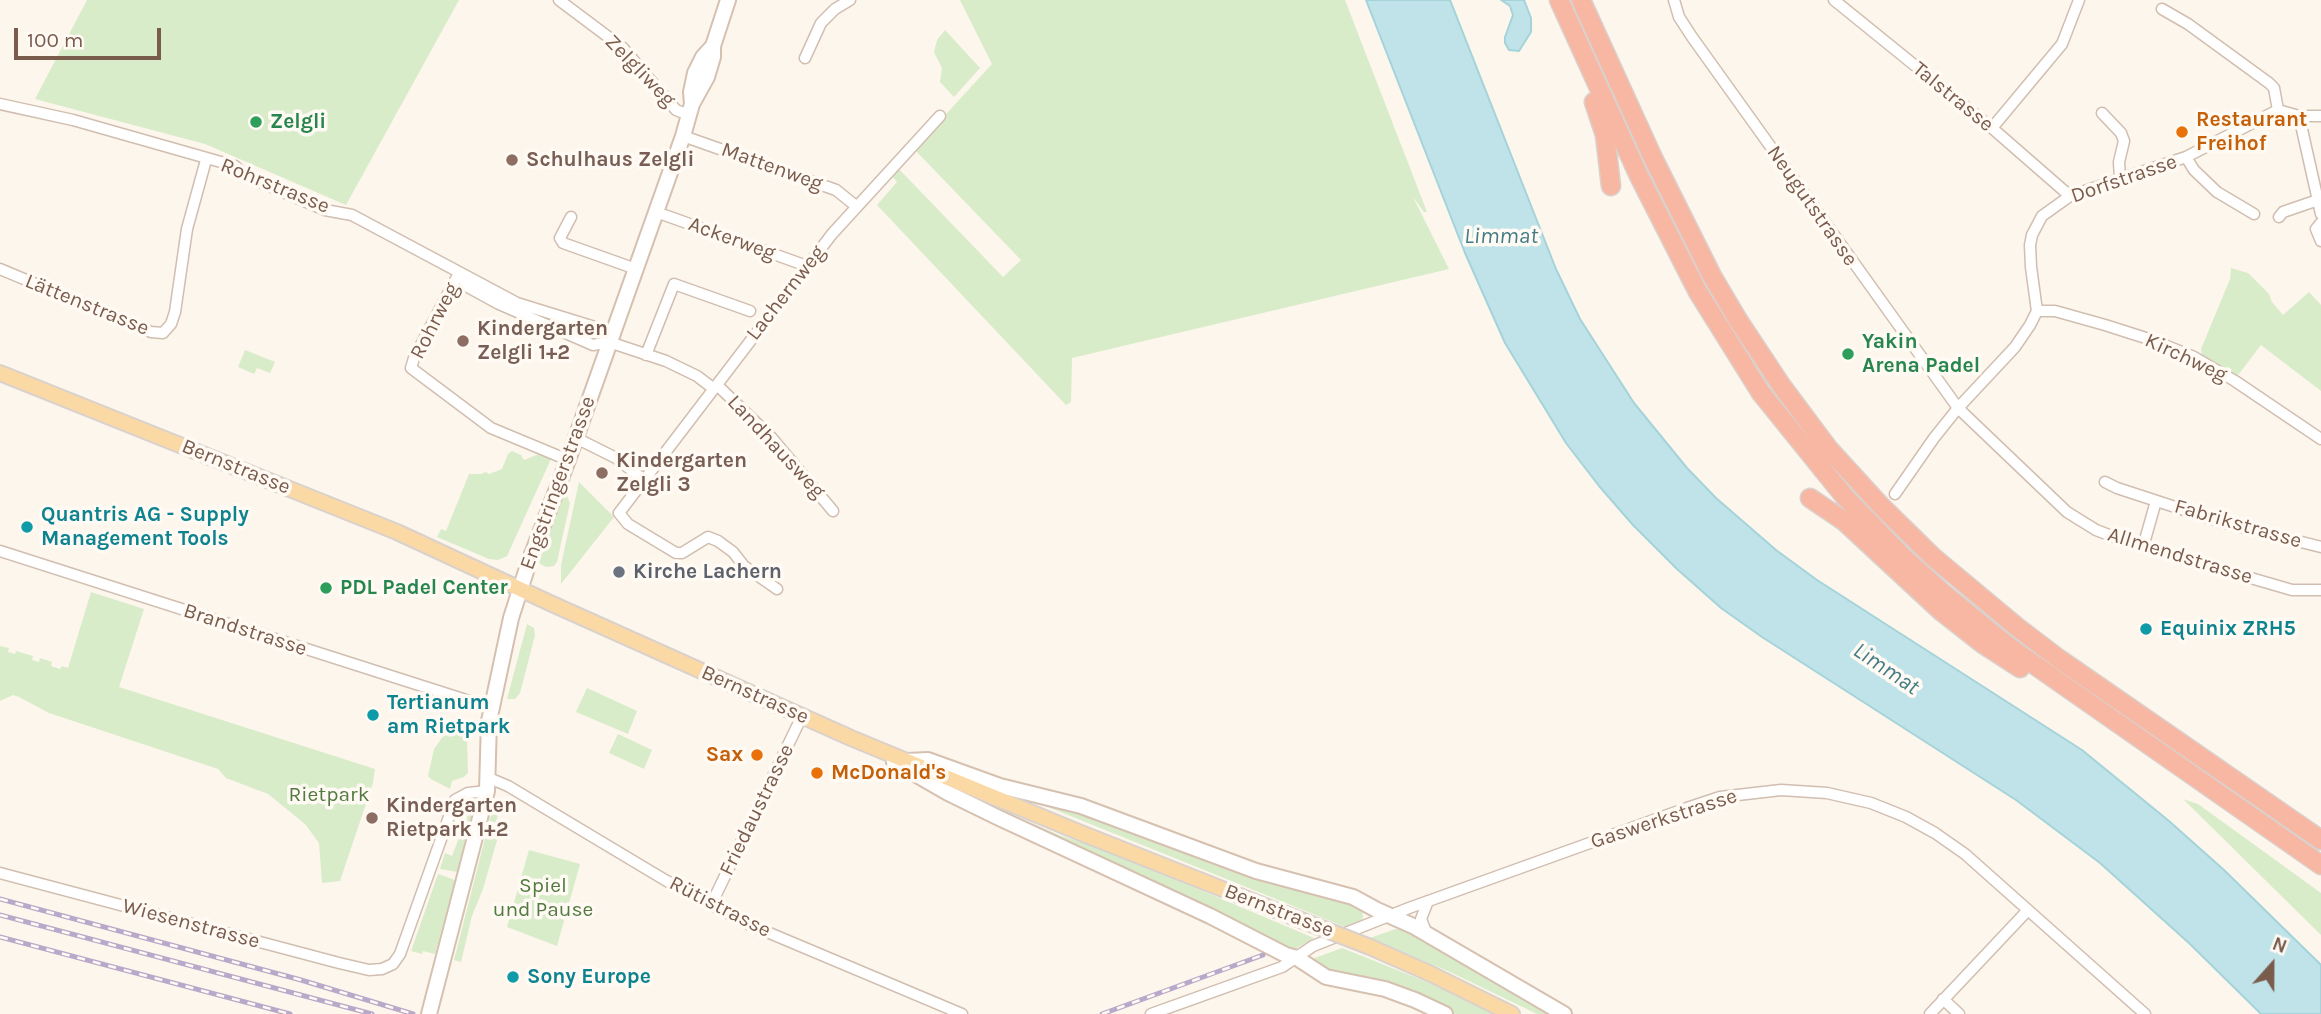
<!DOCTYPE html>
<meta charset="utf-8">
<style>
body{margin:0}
#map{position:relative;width:2321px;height:1014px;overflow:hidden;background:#fdf6ec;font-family:Karla,sans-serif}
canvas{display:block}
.north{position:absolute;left:2237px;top:930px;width:70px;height:70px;-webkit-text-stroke:5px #fffaf3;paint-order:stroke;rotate:21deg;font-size:19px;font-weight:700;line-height:28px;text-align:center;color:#7a5c4d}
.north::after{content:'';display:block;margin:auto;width:24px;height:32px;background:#7a5c4d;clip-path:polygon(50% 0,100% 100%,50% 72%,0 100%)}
.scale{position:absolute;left:14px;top:28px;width:147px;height:32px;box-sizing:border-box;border:4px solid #7a5c4d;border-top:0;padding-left:9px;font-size:21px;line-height:24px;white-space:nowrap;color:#7a5c4d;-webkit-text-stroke:5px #fffaf3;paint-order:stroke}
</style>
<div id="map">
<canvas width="2321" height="1014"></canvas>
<div class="north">N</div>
<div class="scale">100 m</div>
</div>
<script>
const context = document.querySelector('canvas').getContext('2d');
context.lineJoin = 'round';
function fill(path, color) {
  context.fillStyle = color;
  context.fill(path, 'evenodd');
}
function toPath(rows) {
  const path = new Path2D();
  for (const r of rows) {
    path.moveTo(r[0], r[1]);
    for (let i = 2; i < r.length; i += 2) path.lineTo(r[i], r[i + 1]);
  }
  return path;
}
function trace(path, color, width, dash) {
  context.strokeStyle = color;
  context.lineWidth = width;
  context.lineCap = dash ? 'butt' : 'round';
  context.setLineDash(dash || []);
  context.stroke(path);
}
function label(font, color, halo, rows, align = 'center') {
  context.font = font + ' Karla,sans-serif';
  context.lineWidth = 7;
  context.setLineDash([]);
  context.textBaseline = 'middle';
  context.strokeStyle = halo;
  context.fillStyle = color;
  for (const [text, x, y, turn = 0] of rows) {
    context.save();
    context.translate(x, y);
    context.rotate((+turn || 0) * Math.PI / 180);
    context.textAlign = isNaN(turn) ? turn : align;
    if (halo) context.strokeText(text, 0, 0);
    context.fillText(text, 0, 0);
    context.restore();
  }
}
fill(toPath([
 [87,0,459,0,346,205,205,144,35,99],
 [960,0,1345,0,1427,212,1424,212,1413,197,1449,269,1072,358,1071,402,1066,405,877,205,897,182,891,175,897,167,1003,277,1021,260,914,149,992,64],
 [945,30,980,68,954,97,940,82,942,68,934,52,937,40],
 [2231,268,2248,273,2269,294,2272,302,2283,315,2309,292,2321,305,2321,391,2261,345,2235,379,2202,357,2201,349,2230,279],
 [245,350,275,362,270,373,257,368,254,374,238,367],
 [512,451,521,455,524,460,539,454,551,459,507,556,498,560,489,559,437,537,441,529,446,531,469,474,481,474,486,472,489,474,502,469,508,454],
 [579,482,614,517,561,584,561,565],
 [564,489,570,503,557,562,554,566,546,567,539,563],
 [91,592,144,609,119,687,375,769,373,783,340,881,322,883,319,843,305,824,268,794,226,778,218,769,49,713,19,697,13,695,0,701,0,646,9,648,8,652,15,654,16,651,33,656,32,660,39,662,40,658,52,662,51,666,60,669,62,666,68,668],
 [527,624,534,628,535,635,526,670,520,693,515,699,507,699],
 [587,688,637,711,628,734,576,712],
 [447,731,465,735,467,739,468,773,464,777,452,781,450,789,431,779,428,776,434,749],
 [618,734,652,750,644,769,609,753],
 [954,789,1059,835,1113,853,1314,938,1293,950],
 [1026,798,1079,810,1352,900,1362,909,1363,917,1362,920,1345,927],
 [2183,799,2198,804,2321,893,2321,935],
 [500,800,509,807,500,808,492,835,498,837,483,889,472,916,461,962,454,960,493,807],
 [472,813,457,872,440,869,445,853,452,856,467,817],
 [529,850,580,864,557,946,507,927],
 [438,874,455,880,435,954,423,951,422,954,411,951],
 [1404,926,1410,929,1559,1014,1537,1014,1450,972,1370,938],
 [1342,948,1427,982,1496,1014,1455,1014,1401,989,1341,978,1313,961,1312,959]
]), '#d8ecc9');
const water = toPath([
 [1366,0,1450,0,1556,269,1580,319,1634,403,1687,468,1716,498,1776,550,1817,580,2082,750,2169,821,2224,870,2321,965,2321,1014,2261,1014,2190,944,2100,863,2016,800,1762,637,1721,608,1677,569,1633,525,1599,486,1566,443,1505,343,1465,253,1366,0],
 [1501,0,1524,0,1531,18,1531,32,1519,51,1509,50,1505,43,1505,37,1513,15,1510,6,1501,0]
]);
fill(water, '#bfe3e8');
trace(water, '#a5d3da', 2);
const street = toPath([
 [559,0,623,48,676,110,689,115],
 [1674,0,1679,17,1692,37,1958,408,2067,512,2096,530,2127,542,2292,590,2321,590],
 [1834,0,1992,128,2070,196],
 [2162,9,2188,24,2269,83,2274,88,2278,110],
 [805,58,821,23,835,9,850,0],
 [0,104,73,120,235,166,246,176,325,210,352,215,517,303,601,329,609,342],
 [2102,113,2121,133,2124,141,2119,162,2120,178],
 [2299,116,2321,214],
 [1992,128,2062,44,2079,0],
 [683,136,836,190,856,206],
 [2186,157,2194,170,2217,192,2254,214],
 [656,212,807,266],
 [571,217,560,238,563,243,636,269],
 [2279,217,2283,212,2318,200],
 [2321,223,2316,229,2321,241],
 [0,269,151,332,163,333,171,324,175,312,187,229,206,160],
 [459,273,414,358,411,368,491,428,568,460],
 [459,274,468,287,499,304,593,345,609,342,666,361,697,376,714,389],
 [2037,311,2055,311,2105,325,2152,340,2194,357,2235,381,2321,439],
 [646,355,674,284,750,311],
 [717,385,771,437,833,511],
 [576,438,616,458,644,480],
 [2105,482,2117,488,2221,522,2321,547],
 [1895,494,1934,438,1958,408,2015,347,2030,325,2037,311,2031,267,2030,245,2032,235,2042,216,2070,196,2186,157,2278,110,2299,116,2321,116],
 [2143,547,2156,501],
 [0,551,491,708],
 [777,589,744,566,733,552,718,541,708,537,682,553,676,553,628,524,619,513,832,234,940,116],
 [489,778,508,786,665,880,748,924,962,1014],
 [0,873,339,963,369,970,382,969,393,964,400,954,455,800,468,793,487,791],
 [711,905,802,716],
 [1426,932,1421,919,1428,901],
 [1943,999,1959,1014],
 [1151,1014,1282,967,1313,946,1409,908,1687,808,1720,797,1781,790,1827,793,1871,803,1906,817,1935,833,1965,854,2145,1014],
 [1930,1014,2028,910]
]);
const secondary = toPath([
 [692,104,707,77,713,57,713,46,728,0],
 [907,761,928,760,1000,786,1081,806,1256,871,1353,897,1377,910,1413,926,1564,1014],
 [894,762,948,793,997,817,1210,916,1286,955,1297,958,1326,977,1385,989,1415,1000,1445,1014],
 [429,1014,487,791,489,721,511,618,529,562,568,460,683,136,692,104,691,92,695,73,703,57,713,46]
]);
const primary = toPath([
 [0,373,397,532,550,603,851,738,1081,833,1283,913],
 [1429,973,1512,1014]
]);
const highway = toPath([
 [1559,0,1639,176,1698,292,1761,393,1845,497,1903,557,1944,594,2009,647,2321,865],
 [1581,0,1653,158,1712,276,1738,320,1781,385,1828,448,1881,506,1933,557,2017,627,2059,659,2321,840],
 [1594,102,1605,135,1611,186],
 [1810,498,1844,521,1941,611,1983,644,2020,668]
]);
trace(street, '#d1beb0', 13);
trace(secondary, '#d6c0b0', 18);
trace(primary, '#dad1cd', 18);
trace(highway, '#dad1cd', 21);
trace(street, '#fff', 10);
trace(secondary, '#fff', 14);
trace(primary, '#fbd9a5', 14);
trace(highway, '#f7b7a3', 18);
const rail = toPath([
 [0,899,301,980,413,1014],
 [0,915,372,1014],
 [0,937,290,1014],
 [1102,1014,1263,955]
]);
trace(rail, '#b9a8c9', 5);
trace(rail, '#fffaf3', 2.5, [8]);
const primaryBridge = toPath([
 [1283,913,1370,947,1429,973]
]);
trace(primaryBridge, '#dad1cd', 18, []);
trace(primaryBridge, '#fbd9a5', 14);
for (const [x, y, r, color] of [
 [256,122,7,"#2e9e5b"],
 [2182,132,7,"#e8710a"],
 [512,160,7,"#8d6e63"],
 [463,341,7,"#8d6e63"],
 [1848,354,7,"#2e9e5b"],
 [602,473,7,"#8d6e63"],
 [27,527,7,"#0f9aa8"],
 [619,572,7,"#6b7280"],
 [326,588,7,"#2e9e5b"],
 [2146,629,7,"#0f9aa8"],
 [373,715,7,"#0f9aa8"],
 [757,755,7,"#e8710a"],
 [817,773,7,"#e8710a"],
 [372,818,7,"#8d6e63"],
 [513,977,7,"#0f9aa8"]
]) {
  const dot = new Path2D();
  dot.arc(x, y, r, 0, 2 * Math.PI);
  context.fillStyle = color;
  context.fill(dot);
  trace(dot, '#fffaf3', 2.5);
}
label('21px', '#7a5c4d', '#fffaf3', [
 ["Zelgliweg",640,71,46],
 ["Talstrasse",1953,97,39],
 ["Mattenweg",772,167,20],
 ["Dorfstrasse",2124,179,-19],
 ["Rohrstrasse",275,186,22],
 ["Neugutstrasse",1812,206,55],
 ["Ackerweg",732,239,20],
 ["Lachernweg",786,293,-52],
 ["Lättenstrasse",87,305,22],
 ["Rohrweg",435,321,-63],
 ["Kirchweg",2186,358,25],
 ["Landhausweg",776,447,47],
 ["Bernstrasse",236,467,22],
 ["Engstringerstrasse",558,483,-70],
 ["Fabrikstrasse",2238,524,16],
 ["Allmendstrasse",2180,556,17],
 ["Brandstrasse",245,630,18],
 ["Bernstrasse",755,695,24],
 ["Friedaustrasse",757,810,-64],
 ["Gaswerkstrasse",1664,819,-18],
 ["Rütistrasse",720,907,27],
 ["Bernstrasse",1279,911,21],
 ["Wiesenstrasse",191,924,15]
]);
label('bold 21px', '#c56008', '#fffaf3', [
 ["Restaurant",2196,120],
 ["Freihof",2196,144],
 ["Sax",743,755,"right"],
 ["McDonald's",831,773]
], 'left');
label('bold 21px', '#27864d', '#fffaf3', [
 ["Zelgli",270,122],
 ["Yakin",1862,342],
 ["Arena Padel",1862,366],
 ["PDL Padel Center",340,588]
], 'left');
label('bold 21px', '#785e54', '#fffaf3', [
 ["Schulhaus Zelgli",526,160],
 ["Kindergarten",477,329],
 ["Zelgli 1+2",477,353],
 ["Kindergarten",616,461],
 ["Zelgli 3",616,485],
 ["Kindergarten",386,806],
 ["Rietpark 1+2",386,830]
], 'left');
label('bold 21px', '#0d838f', '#fffaf3', [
 ["Quantris AG - Supply",41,515],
 ["Management Tools",41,539],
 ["Equinix ZRH5",2160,629],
 ["Tertianum",387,703],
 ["am Rietpark",387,727],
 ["Sony Europe",527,977]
], 'left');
label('bold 21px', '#5b616d', '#fffaf3', [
 ["Kirche Lachern",633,572]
], 'left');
label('21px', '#537a41', '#fffaf3', [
 ["Rietpark",329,795],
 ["Spiel",543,886],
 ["und Pause",543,910]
]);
label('italic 23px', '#437c86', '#fffaf3', [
 ["Limmat",1501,236],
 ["Limmat",1886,669,34]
]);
</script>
